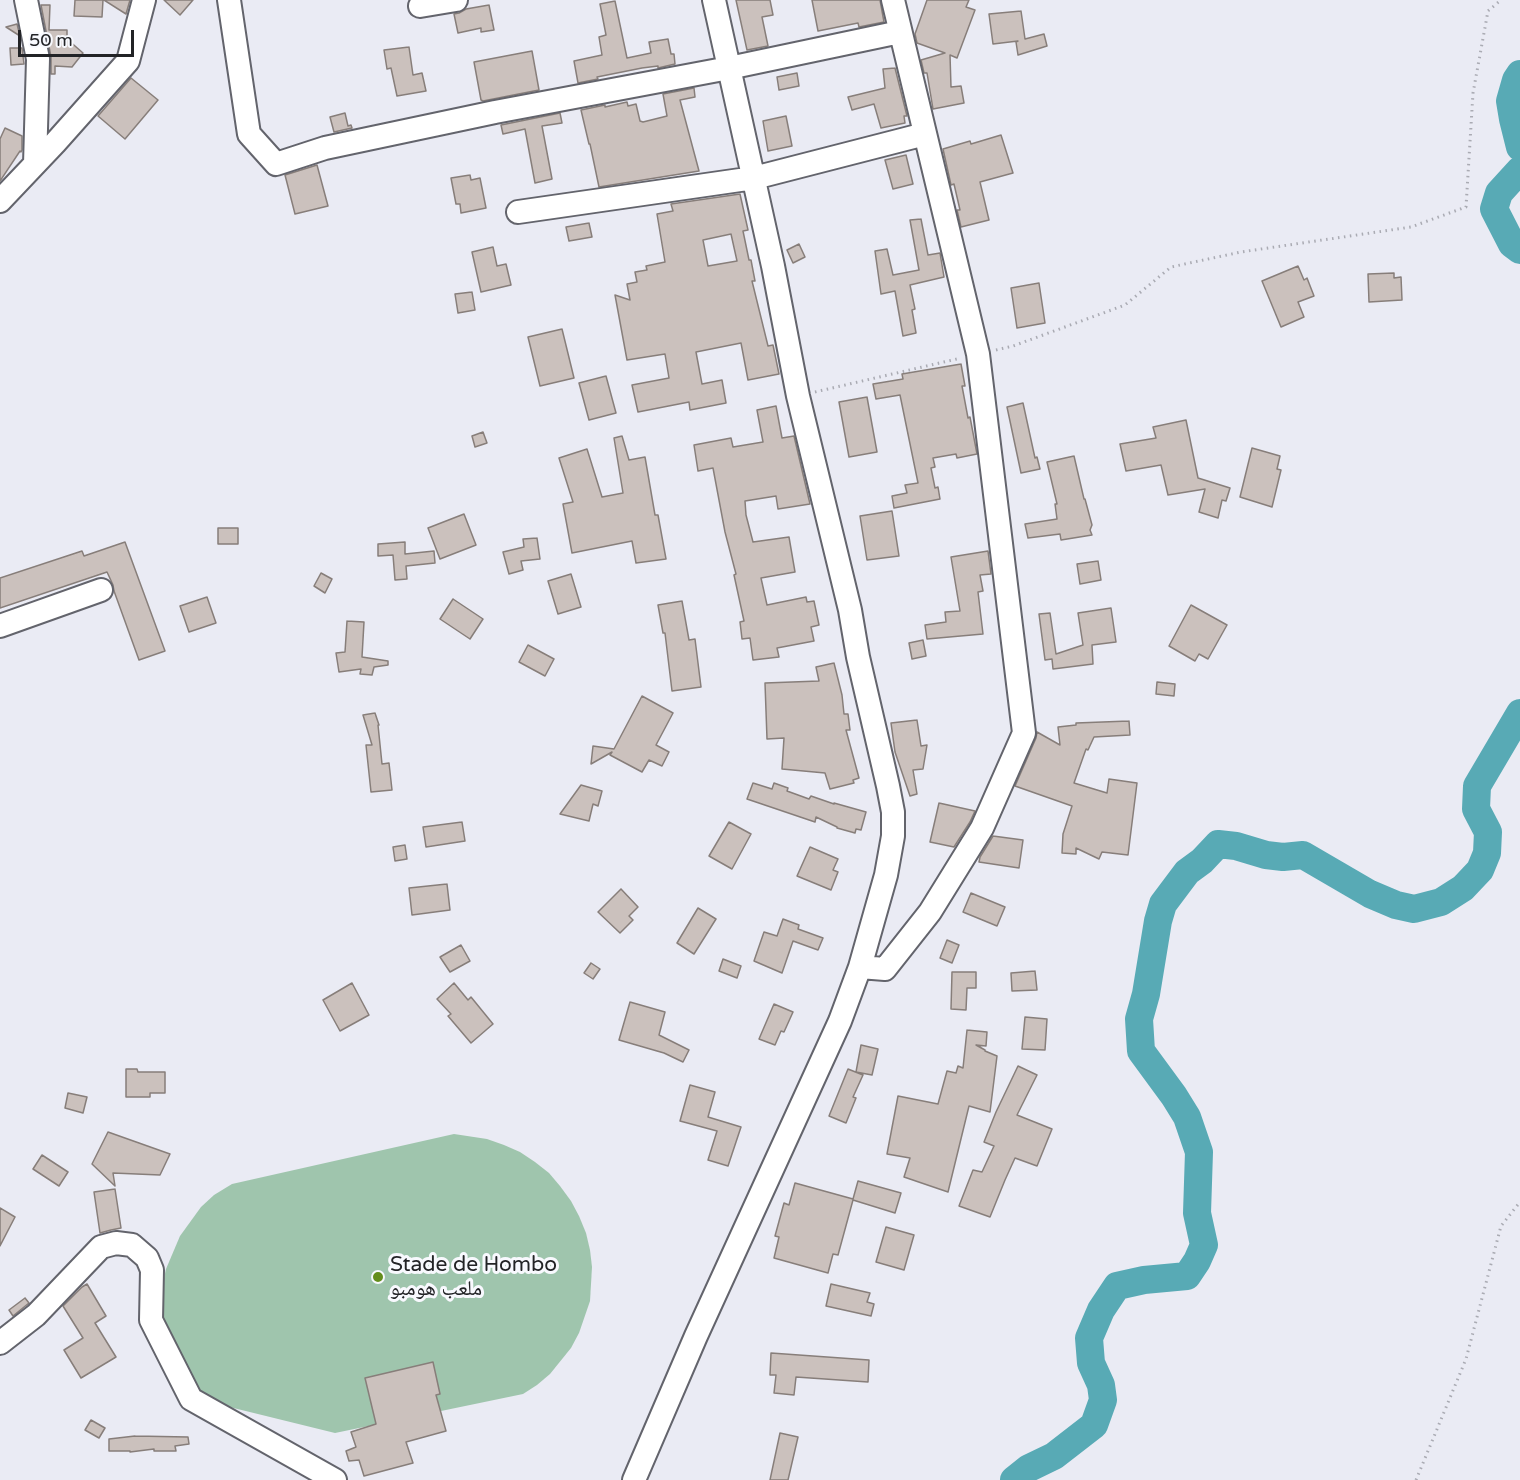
<!DOCTYPE html>
<meta charset="utf-8">
<style>
body{margin:0}
#map{position:relative;width:1520px;height:1480px;overflow:hidden;background:#eaebf4;font-family:"Varela Round",sans-serif}
canvas{display:block}
.scale{position:absolute;left:18px;top:30px;width:116px;height:27px;box-sizing:border-box;border:3px solid #222326;border-top:0;padding-left:8px;font-size:18px;line-height:21px;white-space:nowrap;color:#222326;-webkit-text-stroke:4px #f8f9fe;paint-order:stroke}
</style>
<div id="map">
<canvas width="1520" height="1480"></canvas>
<div class="scale">50 m</div>
</div>
<script>
const context = document.querySelector('canvas').getContext('2d');
context.lineJoin = 'round';
function fill(path, color) {
  context.fillStyle = color;
  context.fill(path, 'evenodd');
}
function toPath(rows) {
  const path = new Path2D();
  for (const r of rows) {
    path.moveTo(r[0], r[1]);
    for (let i = 2; i < r.length; i += 2) path.lineTo(r[i], r[i + 1]);
  }
  return path;
}
function trace(path, color, width, dash) {
  context.strokeStyle = color;
  context.lineWidth = width;
  context.lineCap = dash ? 'butt' : 'round';
  context.setLineDash(dash || []);
  context.stroke(path);
}
function label(font, color, halo, rows, align = 'center') {
  context.font = font + ' "Varela Round","Noto Naskh Arabic",sans-serif';
  context.lineWidth = 6;
  context.setLineDash([]);
  context.textBaseline = 'middle';
  context.strokeStyle = halo;
  context.fillStyle = color;
  for (const [text, x, y, turn = 0] of rows) {
    context.save();
    context.translate(x, y);
    context.rotate((+turn || 0) * Math.PI / 180);
    context.textAlign = isNaN(turn) ? turn : align;
    if (halo) context.strokeText(text, 0, 0);
    context.fillText(text, 0, 0);
    context.restore();
  }
}
fill(toPath([
 [454,1134,487,1139,504,1145,520,1152,535,1162,549,1173,560,1186,571,1201,579,1216,586,1233,590,1250,592,1267,590,1301,579,1333,571,1348,550,1374,537,1385,523,1394,335,1433,201,1400,161,1325,162,1287,166,1269,180,1236,201,1207,214,1195,232,1184]
]), '#9fc5ad');
trace(toPath([
 [1520,74,1516,80,1510,101,1513,119,1520,147],
 [1520,170,1499,193,1494,209,1512,244,1520,250],
 [1014,1480,1029,1468,1054,1456,1094,1425,1103,1400,1101,1385,1091,1363,1089,1338,1101,1310,1117,1286,1144,1280,1187,1276,1197,1261,1204,1245,1197,1213,1199,1152,1187,1117,1174,1096,1141,1051,1139,1019,1146,994,1158,921,1163,904,1187,872,1202,861,1218,844,1236,846,1266,855,1283,857,1303,855,1370,894,1396,905,1414,909,1441,902,1463,888,1480,870,1487,853,1488,832,1476,809,1477,786,1520,713]
]), '#58aab5', 28);
const building = toPath([
 [75,0,103,0,102,17,74,16,75,0],
 [104,0,130,0,126,14,104,0],
 [164,0,193,0,180,15,164,0],
 [736,0,770,0,773,15,762,17,768,46,747,50,736,0],
 [812,0,880,0,884,22,859,27,858,23,818,31,812,0],
 [927,0,969,0,966,7,975,10,957,58,950,55,951,87,961,86,964,103,933,109,927,73,924,73,921,60,945,53,917,43,915,34,927,0],
 [615,1,627,58,651,53,649,42,668,39,671,54,674,54,675,64,658,68,658,66,642,68,597,77,598,79,578,83,574,61,602,55,599,37,606,35,600,4,615,1],
 [41,5,50,5,49,30,67,30,67,39,83,53,72,67,55,66,55,74,51,74,51,57,41,5],
 [489,5,494,30,481,32,481,28,458,33,454,14,459,13,466,9,489,5],
 [1021,11,1025,39,1044,34,1047,46,1018,55,1016,42,1018,41,993,44,989,14,1021,11],
 [17,24,20,36,6,27,17,24],
 [409,47,413,75,422,73,426,91,397,96,391,68,387,69,384,50,409,47],
 [10,48,22,48,24,64,11,65,10,48],
 [532,51,539,90,483,101,481,100,474,62,532,51],
 [895,68,907,116,904,116,905,123,881,128,874,104,852,110,848,97,885,88,883,69,895,68],
 [797,73,799,86,779,90,777,77,797,73],
 [131,78,158,100,125,139,98,116,131,78],
 [694,88,695,97,680,100,699,171,599,187,590,144,589,144,581,110,605,105,605,107,627,102,628,106,636,104,640,121,643,122,667,116,663,94,694,88],
 [345,113,348,126,351,125,352,128,334,132,330,117,345,113],
 [560,113,562,123,542,126,552,179,535,183,525,129,503,134,501,125,560,113],
 [786,116,792,146,768,151,763,121,786,116],
 [5,128,22,136,22,150,21,152,20,151,0,181,0,139,5,128],
 [1001,135,1013,173,980,182,989,220,961,227,957,210,960,210,954,184,951,185,943,149,970,141,971,144,1001,135],
 [906,155,913,184,893,189,885,160,906,155],
 [317,165,328,206,295,214,285,175,317,165],
 [470,175,471,180,480,178,486,208,461,213,460,204,456,204,451,178,470,175],
 [740,194,748,230,743,231,749,260,751,260,755,281,752,281,768,346,773,345,779,374,748,380,741,343,696,352,702,384,722,380,726,403,690,410,689,402,638,412,632,385,669,378,665,354,627,360,615,295,630,300,627,284,637,282,635,272,647,270,646,266,665,262,657,214,673,211,671,204,740,194],
 [731,234,737,261,708,266,703,240,731,234],
 [921,219,928,255,940,253,944,277,910,285,915,309,912,310,916,333,903,336,895,291,881,294,875,251,887,249,893,275,919,270,910,220,921,219],
 [589,223,592,237,569,241,566,227,589,223],
 [799,244,805,257,793,263,787,250,799,244],
 [493,247,497,266,506,264,511,285,481,292,472,252,493,247],
 [1298,266,1304,280,1307,278,1314,296,1298,302,1304,317,1281,327,1262,281,1298,266],
 [1394,273,1394,278,1401,277,1402,300,1369,302,1368,274,1394,273],
 [1039,283,1045,323,1017,328,1011,288,1039,283],
 [472,292,475,310,458,313,455,294,472,292],
 [562,329,574,378,540,386,528,337,562,329],
 [961,364,965,386,962,386,968,418,970,417,977,454,957,458,956,454,933,458,935,467,931,468,935,488,938,487,940,499,894,508,892,496,907,493,905,485,918,483,900,395,876,399,873,384,903,379,902,374,961,364],
 [606,376,616,413,589,420,579,383,606,376],
 [867,397,877,452,849,457,839,402,867,397],
 [1023,403,1035,458,1037,457,1040,469,1021,473,1007,407,1023,403],
 [776,406,782,438,794,436,810,504,778,509,776,496,745,501,746,515,753,542,789,537,795,572,761,578,767,605,806,597,807,602,814,601,819,625,811,627,814,641,777,648,779,657,753,660,750,638,742,639,740,622,744,621,734,575,736,574,725,532,713,468,698,471,694,445,731,438,733,447,763,442,757,410,776,406],
 [1186,420,1198,478,1230,488,1226,501,1222,500,1218,518,1199,512,1205,489,1168,495,1161,465,1126,471,1120,444,1156,438,1153,427,1186,420],
 [483,432,487,443,475,447,472,436,483,432],
 [622,436,629,460,645,457,655,515,658,515,666,559,636,563,632,541,572,553,563,504,573,502,559,458,587,449,602,497,623,493,614,438,622,436],
 [1252,448,1280,456,1277,469,1281,470,1272,507,1240,497,1252,448],
 [1074,456,1084,499,1085,499,1092,525,1090,530,1092,535,1061,540,1060,534,1028,538,1025,524,1057,519,1055,504,1057,504,1047,462,1074,456],
 [892,511,899,556,867,560,860,516,892,511],
 [464,514,476,545,440,559,428,528,464,514],
 [218,528,238,528,238,544,218,544,218,528],
 [537,538,540,559,521,561,523,570,509,574,503,552,524,547,523,539,537,538],
 [125,542,165,651,139,660,114,591,113,585,107,572,0,608,0,578,82,551,84,556,125,542],
 [405,542,405,554,434,551,435,563,406,566,407,579,395,580,393,555,378,556,378,544,405,542],
 [988,551,991,574,980,575,983,591,978,592,983,634,927,639,925,625,946,622,945,612,960,611,951,557,988,551],
 [1098,561,1101,580,1080,584,1077,564,1098,561],
 [321,573,332,579,325,593,314,586,321,573],
 [571,574,581,607,558,614,548,581,571,574],
 [207,597,216,623,189,632,180,606,207,597],
 [453,599,483,619,470,639,440,619,453,599],
 [682,601,689,640,695,639,701,687,672,691,665,633,663,633,658,605,682,601],
 [1191,605,1227,625,1208,659,1199,654,1195,661,1169,646,1191,605],
 [1111,608,1116,642,1092,645,1093,664,1053,669,1052,659,1045,660,1039,614,1050,613,1056,654,1083,645,1078,613,1111,608],
 [347,621,364,622,362,657,388,661,388,665,374,667,372,675,360,674,361,669,339,672,336,653,345,652,347,621],
 [923,640,926,656,912,659,909,643,923,640],
 [528,645,554,659,545,676,519,662,528,645],
 [834,663,842,695,844,714,848,714,850,730,846,730,859,778,853,780,854,783,830,789,825,773,782,769,784,738,767,739,765,683,819,681,816,667,834,663],
 [1157,682,1175,684,1174,696,1156,694,1157,682],
 [642,696,673,713,656,745,669,752,662,766,649,760,642,772,610,755,612,752,591,764,593,746,614,749,642,696],
 [375,713,379,725,378,725,382,764,389,763,392,790,371,792,366,745,372,745,363,715,375,713],
 [917,720,921,746,927,745,923,769,913,770,917,794,910,796,895,752,891,723,917,720],
 [1129,721,1130,735,1094,737,1088,750,1086,749,1074,783,1107,793,1109,779,1137,783,1128,855,1102,852,1099,859,1076,848,1076,854,1062,853,1063,834,1072,806,1015,786,1036,738,1037,732,1060,745,1058,727,1076,725,1076,723,1129,721],
 [753,783,772,789,774,783,788,788,787,791,809,799,811,796,834,804,834,803,866,812,861,830,856,829,855,833,837,828,837,827,816,817,815,822,747,799,753,783],
 [581,785,602,791,598,806,593,804,589,821,560,814,581,785],
 [939,803,975,811,970,822,954,847,930,842,939,803],
 [462,822,465,841,426,847,423,827,462,822],
 [729,822,751,834,732,869,709,856,729,822],
 [993,836,1023,840,1019,868,979,862,980,857,993,836],
 [405,845,407,859,395,861,393,847,405,845],
 [810,847,838,859,833,870,838,872,831,890,797,876,810,847],
 [447,884,450,910,412,915,409,888,447,884],
 [621,889,638,907,629,916,633,920,620,933,598,912,621,889],
 [971,893,1005,907,997,926,963,912,971,893],
 [698,908,716,919,694,954,677,943,698,908],
 [783,919,799,925,798,929,823,938,818,950,793,941,782,973,754,961,764,932,777,936,783,919],
 [947,940,959,945,952,963,940,958,947,940],
 [461,945,470,961,450,972,440,957,461,945],
 [723,959,741,966,737,978,719,971,723,959],
 [591,963,600,969,593,979,584,973,591,963],
 [1035,971,1037,990,1012,991,1011,973,1035,971],
 [952,972,976,972,976,988,967,988,966,1010,951,1009,952,972],
 [352,983,369,1015,340,1031,323,1000,352,983],
 [454,983,468,1000,471,997,493,1024,471,1043,448,1016,451,1014,437,999,454,983],
 [630,1002,665,1012,659,1035,689,1050,683,1062,664,1053,619,1040,630,1002],
 [774,1004,793,1012,784,1032,781,1031,775,1045,759,1039,774,1004],
 [1025,1017,1047,1019,1045,1050,1022,1049,1025,1017],
 [967,1030,987,1032,986,1046,976,1045,985,1050,985,1051,997,1056,990,1112,969,1106,948,1192,904,1177,910,1158,887,1154,898,1096,938,1104,947,1071,956,1073,958,1066,963,1068,967,1030],
 [861,1045,878,1049,872,1075,856,1072,861,1045],
 [1018,1066,1037,1075,1017,1115,1052,1129,1037,1166,1015,1158,1005,1180,990,1217,959,1206,973,1170,982,1172,994,1146,984,1142,996,1112,1018,1066],
 [126,1069,137,1069,138,1072,165,1072,165,1093,150,1093,150,1097,126,1097,126,1069],
 [848,1069,863,1075,853,1097,856,1098,846,1123,829,1116,848,1069],
 [690,1085,715,1092,708,1117,741,1127,728,1166,708,1160,717,1131,680,1121,690,1085],
 [68,1093,87,1097,83,1113,65,1108,68,1093],
 [108,1132,170,1154,160,1175,113,1173,115,1186,92,1164,108,1132],
 [42,1155,68,1172,59,1186,33,1169,42,1155],
 [858,1181,901,1193,895,1213,853,1200,838,1255,833,1254,828,1273,774,1258,779,1237,775,1236,784,1203,789,1205,795,1183,853,1199,858,1181],
 [115,1189,121,1228,111,1230,100,1233,94,1192,115,1189],
 [0,1208,15,1217,0,1246,0,1208],
 [886,1227,914,1235,904,1270,876,1262,886,1227],
 [87,1284,106,1316,95,1323,116,1357,81,1378,64,1350,83,1338,63,1306,82,1287,87,1284],
 [831,1284,870,1293,867,1302,874,1304,871,1316,826,1306,831,1284],
 [25,1298,29,1303,13,1316,9,1310,25,1298],
 [771,1353,869,1360,868,1382,796,1377,794,1395,774,1393,776,1375,770,1375,771,1353],
 [433,1362,440,1394,436,1395,446,1431,406,1442,413,1463,364,1476,359,1460,349,1461,346,1451,356,1447,351,1432,376,1424,365,1378,433,1362],
 [91,1420,105,1428,99,1438,85,1430,91,1420],
 [780,1433,798,1437,788,1480,770,1480,780,1433],
 [135,1436,188,1437,189,1444,175,1446,176,1451,154,1451,154,1449,130,1452,130,1451,109,1451,109,1439,135,1436]
]);
fill(building, '#cbc1bd');
trace(building, '#877e7a', 1.5);
const minor = toPath([
 [26,0,38,59,35,164],
 [229,0,249,134,276,164,325,148,495,112,729,68,900,32],
 [420,6,456,0],
 [0,201,55,143,128,61,144,0],
 [518,212,754,178,925,134],
 [0,626,101,590],
 [860,967,885,969,930,912,982,828,1024,733,978,354,893,0],
 [0,1343,36,1315,101,1247,116,1243,132,1245,147,1258,152,1270,151,1320,191,1399,335,1480],
 [634,1480,696,1336,840,1021,860,967,886,875,893,836,893,812,888,786,858,657,850,610,798,396,773,266,714,0]
]);
trace(minor, '#63646c', 26);
trace(toPath([
 [996,350,1013,346,1125,305,1171,267,1241,252,1411,227,1466,207,1473,93,1488,11,1501,0],
 [815,392,961,358],
 [1416,1480,1466,1359,1501,1226,1520,1202]
]), '#aaabb3', 3, [1.5, 4.5]);
trace(minor, '#fff', 22);
for (const [x, y, r, color] of [
 [378,1277,6,"#648d1c"]
]) {
  const dot = new Path2D();
  dot.arc(x, y, r, 0, 2 * Math.PI);
  context.fillStyle = color;
  context.fill(dot);
  trace(dot, '#f8f9fe', 2);
}
label('21px', '#222326', '#f8f9fe', [
 ["Stade de Hombo",390,1265],
 ["ملعب هومبو",390,1289]
], 'left');
</script>
